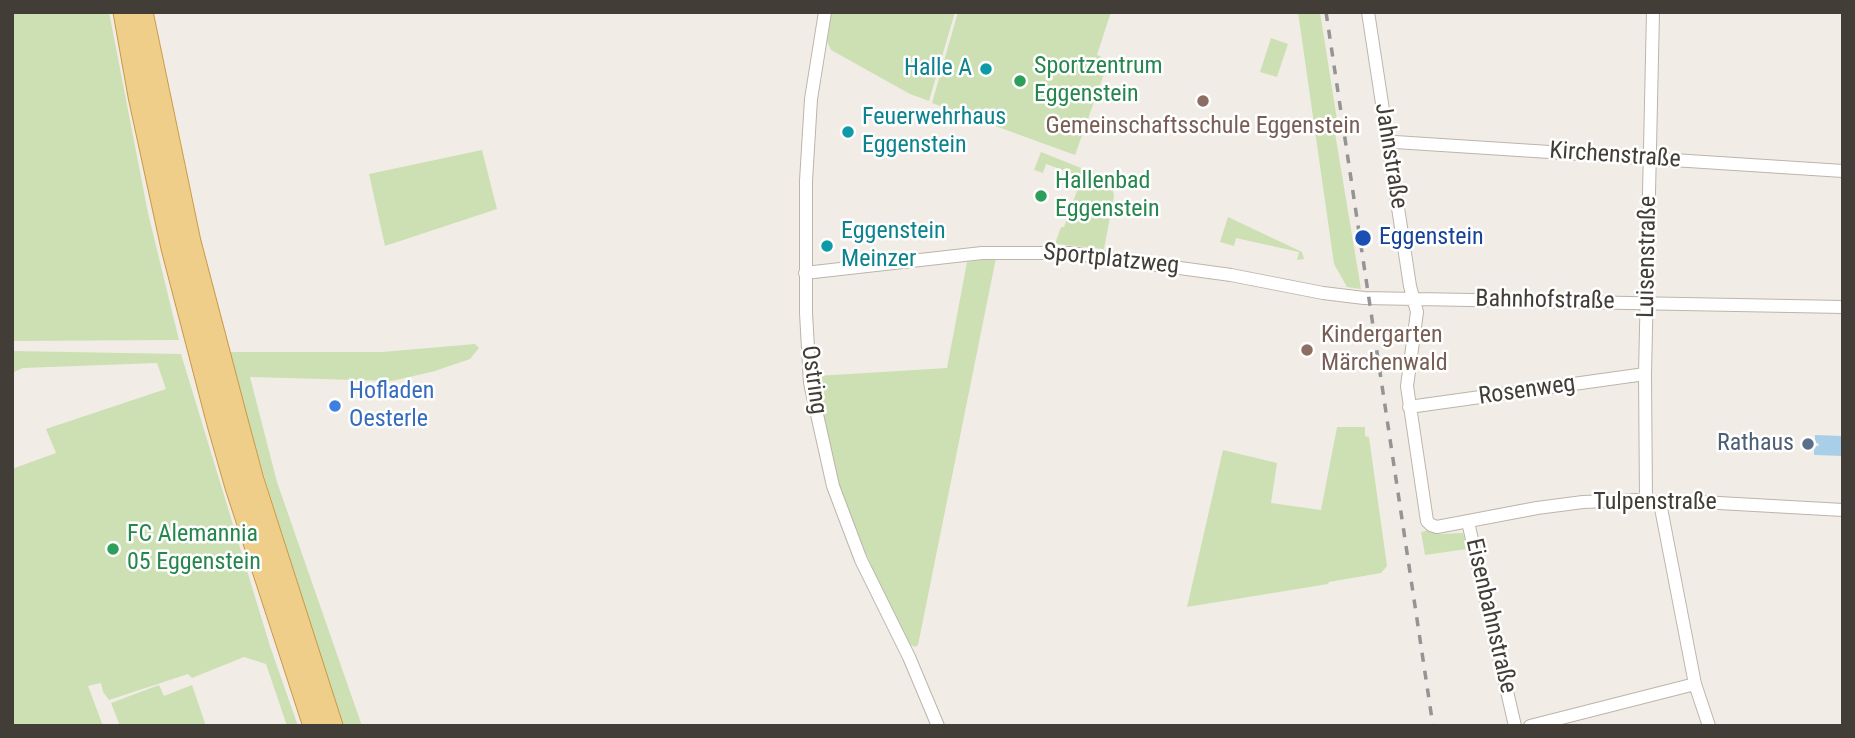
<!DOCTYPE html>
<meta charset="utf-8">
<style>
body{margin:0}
#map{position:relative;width:1855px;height:738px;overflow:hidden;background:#f1ede6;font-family:"Roboto Condensed",sans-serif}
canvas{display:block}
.frame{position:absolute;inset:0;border:14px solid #423d36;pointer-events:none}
</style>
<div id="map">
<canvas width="1855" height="738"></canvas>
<div class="frame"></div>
</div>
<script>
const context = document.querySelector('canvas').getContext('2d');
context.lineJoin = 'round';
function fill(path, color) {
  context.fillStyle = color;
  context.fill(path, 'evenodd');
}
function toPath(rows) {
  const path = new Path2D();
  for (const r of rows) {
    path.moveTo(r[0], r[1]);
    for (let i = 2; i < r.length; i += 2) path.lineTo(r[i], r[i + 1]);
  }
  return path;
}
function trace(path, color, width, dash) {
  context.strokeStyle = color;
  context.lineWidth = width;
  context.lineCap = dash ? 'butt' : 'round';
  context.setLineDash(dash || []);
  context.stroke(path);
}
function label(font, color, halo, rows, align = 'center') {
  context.font = font + ' "Roboto Condensed",sans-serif';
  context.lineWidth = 5;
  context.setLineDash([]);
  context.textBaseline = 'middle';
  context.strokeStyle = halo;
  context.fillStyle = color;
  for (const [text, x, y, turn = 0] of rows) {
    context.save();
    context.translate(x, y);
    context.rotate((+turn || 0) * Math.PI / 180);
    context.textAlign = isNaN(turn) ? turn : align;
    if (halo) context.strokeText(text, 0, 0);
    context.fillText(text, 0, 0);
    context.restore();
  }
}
fill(toPath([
 [12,12,109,12,148,213,179,340,12,341],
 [831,12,955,12,929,101,910,94,831,50,826,39],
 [958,12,1111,12,1097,55,1109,60,1075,155,932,103],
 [1298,12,1320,12,1338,126,1335,133,1361,289,1347,287,1334,264],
 [1271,38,1288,44,1277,77,1260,72],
 [482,150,497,209,385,246,369,174],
 [1041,152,1111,180,1114,196,1104,249,1055,244,1061,227,1064,227,1082,177,1046,164,1043,173,1034,170],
 [1228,217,1302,252,1304,259,1297,260,1299,252,1236,238,1234,246,1220,242],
 [996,258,918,645,915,647,907,643,879,584,845,503,831,458,816,376,947,368,967,262],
 [475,344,479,348,470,359,435,371,392,381,250,377,277,482,362,726,343,726,267,486,228,352,382,352],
 [12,351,181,354,270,646,298,726,287,726,266,664,244,657,192,678,188,674,109,700,103,692,101,683,88,686,103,726,12,726,12,469,56,453,46,429,166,389,157,363,23,368,12,373],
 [1337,427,1365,427,1365,436,1369,437,1387,566,1381,573,1329,582,1328,584,1187,607,1223,450,1277,463,1271,503,1321,510],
 [1429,530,1441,534,1463,533,1467,549,1425,555,1421,532],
 [159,685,164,696,192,685,206,726,120,726,111,703]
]), '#cce0b3');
fill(toPath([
 [1815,435,1843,436,1843,456,1814,455,1814,446,1819,446,1818,443,1815,443]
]), '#a9cee7');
const minor = toPath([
 [825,12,811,99,806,181,806,313,810,383,833,486,861,560,909,657,938,726],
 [1368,12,1410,286,1417,312,1407,386,1427,521,1431,525,1437,527,1537,508,1583,502,1637,500,1660,503,1701,502,1843,510],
 [1388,144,1395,142,1843,171],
 [805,273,982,253,1070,253,1231,275,1323,293,1364,298,1843,307],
 [1409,407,1645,374],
 [1646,501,1645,374,1653,12],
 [1660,503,1695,684,1709,726],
 [1468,522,1515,726],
 [1530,726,1695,684]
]);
const trunk = toPath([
 [124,12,139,96,172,248,218,424,236,487,314,726],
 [142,12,190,242,236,417,253,480,332,726]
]);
trace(minor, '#bbb5aa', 14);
trace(trunk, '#ca9946', 23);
trace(minor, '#fff', 12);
trace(trunk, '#efce89', 21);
trace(toPath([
 [1326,12,1433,726]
]), '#949494', 3.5, [9, 9]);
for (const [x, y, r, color] of [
 [986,69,7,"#0f9aa8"],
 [1020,81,7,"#2e9e5b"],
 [1203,101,7,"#8d6e63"],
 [848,132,7,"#0f9aa8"],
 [1041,196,7,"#2e9e5b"],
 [1363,238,9,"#1a4fb4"],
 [827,246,7,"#0f9aa8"],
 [1307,350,7,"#8d6e63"],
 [335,406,7,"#3f7fe0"],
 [1808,444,7,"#5c6f8a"],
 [113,549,7,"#2e9e5b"]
]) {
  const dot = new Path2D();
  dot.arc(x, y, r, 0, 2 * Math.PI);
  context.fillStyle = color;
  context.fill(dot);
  trace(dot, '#fff', 2.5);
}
label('24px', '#27864d', '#fff', [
 ["Sportzentrum",1034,67],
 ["Eggenstein",1034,95],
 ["Hallenbad",1055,182],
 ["Eggenstein",1055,210],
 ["FC Alemannia",127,535],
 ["05 Eggenstein",127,563]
], 'left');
label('24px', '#0d838f', '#fff', [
 ["Halle A",972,69,"right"],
 ["Feuerwehrhaus",862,118],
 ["Eggenstein",862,146],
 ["Eggenstein",841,232],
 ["Meinzer",841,260]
], 'left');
label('24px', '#785e54', '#fff', [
 ["Gemeinschaftsschule Eggenstein",1203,127],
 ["Kindergarten",1321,336,"left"],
 ["Märchenwald",1321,364,"left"]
]);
label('24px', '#423d36', '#fff', [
 ["Jahnstraße",1390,156,81],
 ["Kirchenstraße",1615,156,4],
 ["Luisenstraße",1648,257,-89],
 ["Sportplatzweg",1111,260,6],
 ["Bahnhofstraße",1545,301,1],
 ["Ostring",813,380,82],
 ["Rosenweg",1527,391,-8],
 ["Tulpenstraße",1655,503],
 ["Eisenbahnstraße",1490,616,77]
]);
label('24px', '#164399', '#fff', [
 ["Eggenstein",1379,238]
], 'left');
label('24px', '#366cbe', '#fff', [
 ["Hofladen",349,392],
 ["Oesterle",349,420]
], 'left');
label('24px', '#4e5e75', '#fff', [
 ["Rathaus",1794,444]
], 'right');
</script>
